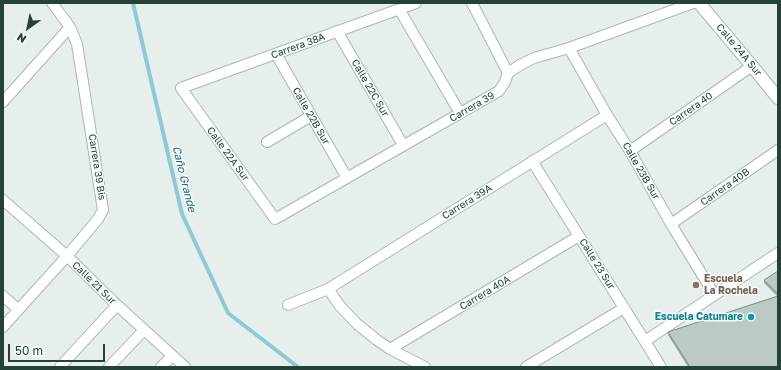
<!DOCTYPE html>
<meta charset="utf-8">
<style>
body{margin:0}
#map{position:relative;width:781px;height:370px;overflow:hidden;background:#e6efeb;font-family:"Golos Text",sans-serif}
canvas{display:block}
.frame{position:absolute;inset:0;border:4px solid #24423a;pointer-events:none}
.north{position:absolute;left:8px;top:8px;width:40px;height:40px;-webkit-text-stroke:3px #f7fbf9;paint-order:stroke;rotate:213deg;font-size:11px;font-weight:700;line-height:16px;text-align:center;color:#24423a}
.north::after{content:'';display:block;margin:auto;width:14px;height:18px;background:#24423a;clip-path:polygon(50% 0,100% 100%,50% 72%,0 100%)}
.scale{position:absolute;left:8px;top:344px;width:97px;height:18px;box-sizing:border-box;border:2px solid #24423a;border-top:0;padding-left:5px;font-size:12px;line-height:14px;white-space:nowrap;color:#24423a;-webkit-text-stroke:3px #f7fbf9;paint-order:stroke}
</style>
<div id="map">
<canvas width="781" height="370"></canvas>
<div class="frame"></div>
<div class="north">N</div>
<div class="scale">50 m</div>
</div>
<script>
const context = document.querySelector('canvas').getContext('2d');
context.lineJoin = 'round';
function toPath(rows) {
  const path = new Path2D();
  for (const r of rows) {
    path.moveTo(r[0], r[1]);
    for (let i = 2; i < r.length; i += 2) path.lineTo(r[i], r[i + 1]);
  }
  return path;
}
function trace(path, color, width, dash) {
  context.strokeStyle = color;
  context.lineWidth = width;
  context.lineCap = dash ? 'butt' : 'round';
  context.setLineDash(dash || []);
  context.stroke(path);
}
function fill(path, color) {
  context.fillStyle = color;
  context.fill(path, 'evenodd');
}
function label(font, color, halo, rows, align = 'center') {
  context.font = font + ' "Golos Text",sans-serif';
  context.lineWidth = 3;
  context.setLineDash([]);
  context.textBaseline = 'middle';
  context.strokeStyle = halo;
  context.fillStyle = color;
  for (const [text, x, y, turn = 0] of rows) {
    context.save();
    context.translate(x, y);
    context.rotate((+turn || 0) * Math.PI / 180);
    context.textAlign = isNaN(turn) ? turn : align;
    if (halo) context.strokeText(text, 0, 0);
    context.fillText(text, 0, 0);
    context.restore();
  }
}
trace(toPath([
 [133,3,182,214,228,313,298,367]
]), '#8ec9d4', 4);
const minor = toPath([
 [416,3,181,88,275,219,499,91,505,82,508,73,520,65,534,58,569,48,693,3],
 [472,3,508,73],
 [399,9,460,113],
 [337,31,403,145],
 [569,48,607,115,630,151,671,224,714,294],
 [276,54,347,178],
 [3,102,70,27],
 [267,142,311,116],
 [630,151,752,66],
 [532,161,661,367],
 [3,200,67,256,117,305,185,367],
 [671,224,778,150],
 [328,289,340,306,357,324,377,340,390,349,425,367],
 [3,296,18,309],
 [288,305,328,289,607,115],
 [3,327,67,256,98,219,103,210,77,44,70,27,52,3],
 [645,341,778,253],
 [390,349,579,236],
 [60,367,117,305],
 [109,367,144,330],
 [161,367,172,356],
 [526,367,624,308]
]);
const tertiary = toPath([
 [699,3,752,66,778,98]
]);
trace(minor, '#a8b8b2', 12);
trace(tertiary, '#a8b8b2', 14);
trace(minor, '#fff', 10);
trace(tertiary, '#fff', 12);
fill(toPath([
 [778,271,778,367,688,367,668,335,668,332,777,296,764,283,764,280]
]), '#a1aea9');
const building = toPath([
 [778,271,778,294,764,280,778,271],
 [778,296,778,367,690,367,668,332,778,296]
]);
fill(building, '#bbcac4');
trace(building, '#838d89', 1);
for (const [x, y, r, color] of [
 [696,285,4,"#8d6e63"],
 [751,317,4,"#0f9aa8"]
]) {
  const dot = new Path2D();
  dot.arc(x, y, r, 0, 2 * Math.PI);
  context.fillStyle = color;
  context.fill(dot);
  trace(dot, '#f7fbf9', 1.5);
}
label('10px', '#24423a', '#f7fbf9', [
 ["Carrera 38A",298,46,-20],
 ["Calle 24A Sur",739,50,50],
 ["Calle 22C Sur",370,88,60],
 ["Carrera 39",472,107,-30],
 ["Carrera 40",691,109,-35],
 ["Calle 22B Sur",311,116,60],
 ["Calle 22A Sur",228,154,54],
 ["Carrera 39 Bis",97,167,81],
 ["Calle 23B Sur",641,171,60],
 ["Carrera 40B",725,187,-35],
 ["Carrera 39A",467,202,-32],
 ["Calle 23 Sur",597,264,58],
 ["Calle 21 Sur",94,283,44],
 ["Carrera 40A",485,293,-31]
]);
label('bold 10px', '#785e54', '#f7fbf9', [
 ["Escuela",704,279],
 ["La Rochela",704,291]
], 'left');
label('bold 10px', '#0d838f', '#f7fbf9', [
 ["Escuela Catumare",743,317]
], 'right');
label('italic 11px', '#1c6f80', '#f7fbf9', [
 ["Caño Grande",184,179,76]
]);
</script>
